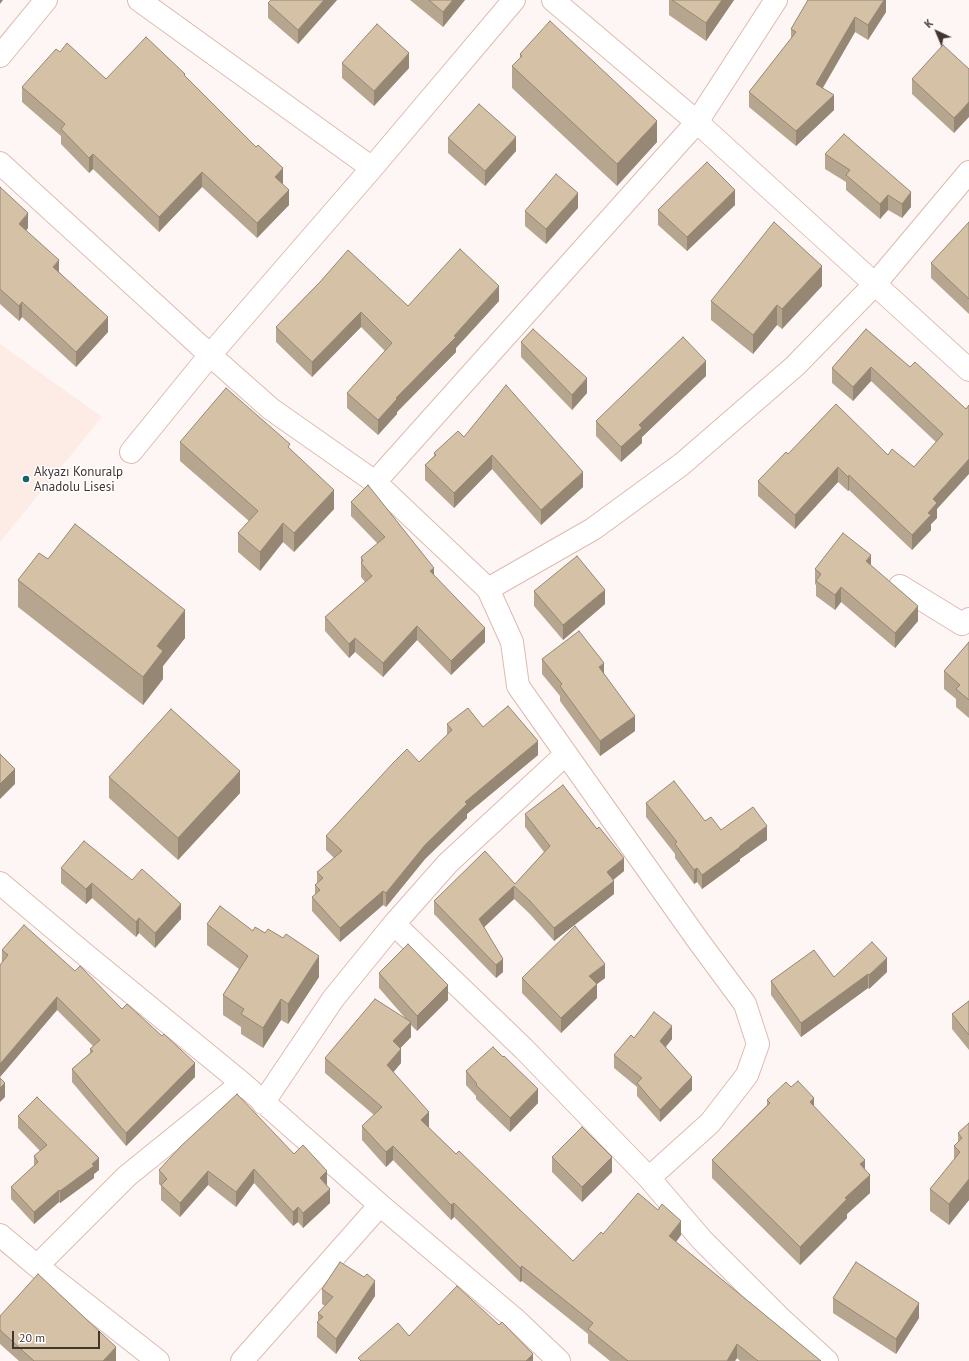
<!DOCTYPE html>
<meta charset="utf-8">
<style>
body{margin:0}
#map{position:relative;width:969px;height:1361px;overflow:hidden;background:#fef6f4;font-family:"PT Sans",sans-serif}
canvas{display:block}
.north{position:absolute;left:917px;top:12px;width:40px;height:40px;-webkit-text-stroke:3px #fff;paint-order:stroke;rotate:316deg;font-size:11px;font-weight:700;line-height:16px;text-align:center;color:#423530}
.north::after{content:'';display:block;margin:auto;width:14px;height:18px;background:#423530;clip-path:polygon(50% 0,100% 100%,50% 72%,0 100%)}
.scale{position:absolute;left:12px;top:1331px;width:88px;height:18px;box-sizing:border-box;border:2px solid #423530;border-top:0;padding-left:5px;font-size:12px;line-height:14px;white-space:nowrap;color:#423530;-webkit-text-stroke:3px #fff;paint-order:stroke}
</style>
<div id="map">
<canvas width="969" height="1361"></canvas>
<div class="north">K</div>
<div class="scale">20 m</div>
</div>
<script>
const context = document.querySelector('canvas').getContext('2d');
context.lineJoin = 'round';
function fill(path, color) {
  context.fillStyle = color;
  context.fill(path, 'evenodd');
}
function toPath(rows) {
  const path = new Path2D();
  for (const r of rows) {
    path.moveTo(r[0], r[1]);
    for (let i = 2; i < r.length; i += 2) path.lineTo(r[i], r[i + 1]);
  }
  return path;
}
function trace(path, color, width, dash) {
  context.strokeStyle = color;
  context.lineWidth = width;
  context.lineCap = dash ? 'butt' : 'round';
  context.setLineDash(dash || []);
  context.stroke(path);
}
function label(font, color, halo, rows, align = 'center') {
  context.font = font + ' "PT Sans",sans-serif';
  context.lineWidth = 3;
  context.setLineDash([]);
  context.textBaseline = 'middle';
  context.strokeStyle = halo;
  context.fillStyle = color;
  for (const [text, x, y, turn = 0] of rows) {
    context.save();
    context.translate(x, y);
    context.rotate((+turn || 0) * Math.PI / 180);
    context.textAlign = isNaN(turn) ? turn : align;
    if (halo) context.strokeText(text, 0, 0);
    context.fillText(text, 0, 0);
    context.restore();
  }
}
fill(toPath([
 [0,344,102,417,0,542]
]), '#fdebe5');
const minor = toPath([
 [139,0,372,168],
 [553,0,697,122,969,370],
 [0,56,46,0],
 [0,163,210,355,271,409,375,482,488,589,512,642,518,686,697,939,745,1004,758,1044,747,1075,710,1123,649,1178],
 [131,452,210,355,372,168,514,0],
 [375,482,697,122,776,0],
 [900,586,962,624,969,619],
 [488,589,593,529,682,464,795,366,875,284,969,172],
 [0,883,82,952,242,1083,380,1205,517,1321,559,1361],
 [394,924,524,1049,649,1178,702,1240,779,1317,827,1361],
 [263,1103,333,999,394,924,448,863,566,754],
 [0,1235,37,1266,158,1361],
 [37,1266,127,1176,242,1083],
 [242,1361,380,1205]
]);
trace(minor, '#ddbbaf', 24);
trace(minor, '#fff', 22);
fill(toPath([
 [337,0,298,44,268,18,268,3],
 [410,0,465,0,443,27],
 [669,0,734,0,706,41,669,15],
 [886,0,886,12,868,40,855,32,823,88,834,110,796,146,749,107,749,92,791,39,791,29],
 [60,52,106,79,185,76,283,183,282,184,289,205,257,238,202,187,159,232,93,169,89,173,61,144,61,136,22,102,22,87],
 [520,54,657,142,617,186,512,88,512,66,520,58],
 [342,63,409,68,374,106,342,78],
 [969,69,954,133,912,94,912,79],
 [448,138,516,151,485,186,448,153],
 [825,154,911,207,902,218,888,210,880,219,846,190,846,182,825,169],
 [0,187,28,228,26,231,108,332,76,367,22,317,19,321,0,304],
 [735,205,687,251,658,225,658,210],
 [578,208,546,244,525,226,525,211],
 [969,223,969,314,931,278,931,263],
 [320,282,408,306,499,301,456,348,456,352,397,412,397,414,378,435,347,408,347,393,385,351,361,327,312,377,276,342,276,327],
 [822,286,782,329,777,325,753,354,711,320,711,301],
 [866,329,910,367,966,409,937,509,937,518,931,524,931,530,912,550,849,490,848,491,838,482,795,529,758,496,758,481,788,454,888,455,914,467,936,442,871,381,853,401,832,383,832,368],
 [521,342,587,393,572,410,521,357],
 [706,376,642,437,642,443,621,462,596,436,596,421],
 [464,437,583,487,541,525,492,469,454,508,425,480,425,465,434,456,434,453],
 [180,442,290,450,334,509,294,552,283,542,260,571,238,552,238,533,249,521,180,461],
 [351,502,434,576,485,642,451,675,417,640,383,677,355,652,349,658,325,631,325,617,365,582,361,577,361,557,378,544,351,516],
 [48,559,185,638,163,666,163,679,143,705,18,607,18,580],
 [871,566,918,621,895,648,841,602,835,610,816,596,816,585,815,584,815,569],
 [534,591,605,604,563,640,534,606],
 [969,642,969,718,956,707,956,699,944,689,944,671],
 [542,659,604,674,635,731,600,756,560,701,560,696,542,674],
 [447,724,483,727,538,755,467,814,467,818,425,859,386,907,383,905,340,942,312,911,312,897,315,895,315,885,317,883,317,872,334,858,326,850,326,836,419,762,447,735],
 [109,777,240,793,178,860,109,798],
 [646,803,705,821,721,830,767,840,740,859,740,861,702,889,697,882,694,884,675,858,675,854,646,817],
 [525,814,624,871,613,880,614,894,554,941,530,914,514,899,484,927,503,972,496,978,434,914,434,901,515,884,544,852,525,827],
 [61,868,132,880,181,919,155,948,139,933,136,937,92,898,86,904,61,883],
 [207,924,253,931,319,977,288,1024,281,1020,263,1048,241,1034,241,1027,223,1015,223,995,239,969,207,945],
 [2,950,75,971,122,1009,195,1077,126,1146,72,1082,72,1069,90,1053,90,1049,93,1046,57,1010,0,1077],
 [887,972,869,989,868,988,801,1037,771,995,771,981,834,977],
 [379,973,448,1000,417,1031,411,1025,411,1037,400,1048,401,1063,393,1072,429,1127,428,1127,456,1154,573,1261,603,1234,681,1235,676,1242,821,1361,740,1361,737,1358,735,1361,610,1361,588,1343,588,1334,522,1281,520,1282,454,1217,451,1220,393,1160,386,1167,362,1140,362,1126,374,1115,325,1073,325,1058,406,1019,379,988],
 [522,978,605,978,597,984,597,998,561,1033,522,993],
 [969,1001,969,1050,952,1029,952,1014],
 [634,1038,672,1039,666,1047,692,1090,660,1122,637,1096,637,1087,614,1068,614,1055],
 [466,1071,538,1103,510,1132,476,1099,476,1096,466,1085],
 [791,1087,814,1107,865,1169,870,1193,847,1214,847,1218,800,1265,712,1178,712,1160,767,1105,767,1100],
 [18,1116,99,1170,94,1174,94,1178,60,1203,59,1202,34,1224,11,1199,11,1187,34,1166,34,1156,40,1151,18,1128],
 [969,1123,969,1200,949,1225,930,1211,930,1189,954,1160,954,1146,958,1142,958,1133],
 [294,1154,327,1185,330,1203,303,1228,298,1222,293,1226,254,1183,236,1207,208,1185,180,1217,161,1200,161,1186,159,1184,159,1170],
 [552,1157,612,1172,582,1202,552,1172],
 [364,1277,375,1296,336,1354,317,1337,317,1322,318,1321,318,1313,325,1306,322,1304,322,1289],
 [833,1298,919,1318,896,1354,833,1313],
 [0,1316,116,1361,19,1361,0,1344]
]), '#b7a68f');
fill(toPath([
 [0,0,3,0,0,4],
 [324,0,337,0,298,44,298,30],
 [453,0,465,0,443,27,443,12],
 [722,0,734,0,706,41,706,23],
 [884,0,886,0,886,12,868,40,868,25],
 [855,17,855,32,816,99,816,84],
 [409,53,409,68,374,106,374,91],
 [834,95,834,110,796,146,796,131],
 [969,102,969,117,954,133,954,118],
 [657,121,657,142,617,186,617,164],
 [516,137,516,151,485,186,485,171],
 [93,154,93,169,89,173,89,158],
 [283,168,283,183,275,192,275,177],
 [202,172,202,187,159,232,159,217],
 [289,190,289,205,257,238,257,223],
 [735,190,735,205,687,251,687,237],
 [911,192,911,207,902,218,902,204],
 [578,193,578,208,546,244,546,229],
 [888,195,888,210,880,219,880,204],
 [28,213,28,228,19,239,19,224],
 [59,260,59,275,53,267],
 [822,266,822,286,782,329,782,309],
 [499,286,499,301,456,348,456,352,397,412,397,414,378,435,378,420,396,398,454,336],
 [22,302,22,317,19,321,19,306],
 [777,305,777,325,753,354,753,335],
 [361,312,361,327,312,377,312,362],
 [108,317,108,332,76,367,76,352],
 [706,361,706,376,642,437,642,443,621,462,621,447,639,425],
 [871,367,871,381,853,401,853,387],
 [587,378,587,393,572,410,572,395],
 [492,455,492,469,454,508,454,493],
 [969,459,969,474,937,509,937,518,931,524,931,530,912,550,912,535,928,513,933,499],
 [838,467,838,482,795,529,795,515],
 [583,472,583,487,541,525,541,510],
 [849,475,849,490,848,491,848,477],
 [334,490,334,509,294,552,294,533],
 [283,523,283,542,260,571,260,552],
 [871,555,871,569,866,561],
 [434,568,434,582,430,571],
 [841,587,841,602,835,610,835,595],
 [605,590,605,604,563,640,563,625],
 [918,606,918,621,895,648,895,633],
 [185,610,185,638,163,666,163,679,143,705,143,677,157,646],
 [417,626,417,640,383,677,383,663],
 [485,628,485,642,451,675,451,661],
 [355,638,355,652,349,658,349,644],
 [604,663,604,678,599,667],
 [635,716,635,731,600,756,600,741],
 [538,741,538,755,467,814,467,818,425,859,386,907,386,893,425,845,465,802],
 [15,769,15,784,0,799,0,784],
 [240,771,240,793,178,860,178,838],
 [767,826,767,840,740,859,740,861,702,889,702,875,740,846],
 [624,858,624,871,607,885,607,872],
 [697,868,697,882,694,884,694,870],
 [614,881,614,894,554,941,554,928],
 [92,883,92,898,86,904,86,889],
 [514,886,514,899,479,932,479,919],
 [383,891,383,905,340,942,340,928],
 [181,904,181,919,155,948,155,933],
 [139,918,139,933,136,937,136,922],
 [319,956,319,977,288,1024,288,1004],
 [887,958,887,972,869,989,869,975],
 [503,959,503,972,496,978,496,965],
 [605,964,605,978,597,984,597,998,561,1033,561,1018,589,976],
 [868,974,868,988,801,1037,801,1023],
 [448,985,448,1000,417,1031,417,1016],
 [57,997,57,1010,0,1077,0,1064],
 [281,999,281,1020,263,1048,263,1028],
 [411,1022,411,1037,393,1056,393,1041],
 [672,1026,672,1039,660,1053,660,1041],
 [401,1049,401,1063,387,1080,387,1065],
 [195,1063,195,1077,126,1146,126,1133],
 [692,1077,692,1090,660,1122,660,1110],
 [5,1083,5,1097,0,1102,0,1088],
 [538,1089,538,1103,510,1132,510,1118],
 [814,1098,814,1116,810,1102],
 [429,1112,429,1127,421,1134,421,1120],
 [393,1146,393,1160,386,1167,386,1152],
 [612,1157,612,1172,582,1202,582,1187],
 [99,1158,99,1170,94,1174,94,1178,60,1203,60,1191],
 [865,1160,865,1178,860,1164],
 [254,1169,254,1183,236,1207,236,1192],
 [208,1171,208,1185,180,1217,180,1203],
 [327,1171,327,1186,320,1178],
 [870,1175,870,1193,847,1214,847,1218,800,1265,800,1247,845,1198],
 [969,1179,969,1200,949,1225,949,1204],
 [330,1189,330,1203,303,1228,303,1213],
 [59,1190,59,1202,34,1224,34,1212],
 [454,1203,454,1217,451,1220,451,1205],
 [298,1207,298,1222,293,1226,293,1212],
 [681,1221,681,1235,669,1251,669,1236],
 [522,1266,522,1281,520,1282,520,1268],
 [375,1281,375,1296,336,1354,336,1339],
 [919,1303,919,1318,896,1354,896,1339],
 [737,1344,737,1358,735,1361,727,1361],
 [116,1347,116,1361,103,1361],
 [533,1354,533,1361,526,1361]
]), '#958774');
const building = toPath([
 [271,0,324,0,298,30,268,3,271,0],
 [429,0,453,0,443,12,429,0],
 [672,0,722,0,706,23,672,0],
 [808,0,884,0,868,25,855,17,816,84,834,95,796,131,749,92,796,32,791,29,808,0],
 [550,21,657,121,617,164,512,66,522,56,520,54,550,21],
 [377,24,409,53,374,91,342,63,377,24],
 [146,37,185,74,184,75,256,147,258,145,283,168,275,177,289,190,257,223,202,172,159,217,93,154,89,158,61,129,65,124,22,87,56,49,60,52,67,43,106,79,146,37],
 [943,45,969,69,969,102,954,118,912,79,943,45],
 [479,104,516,137,485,171,448,138,479,104],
 [844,134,911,192,902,204,888,195,880,204,846,175,850,170,825,154,844,134],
 [707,162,735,190,687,237,658,210,707,162],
 [556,174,578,193,546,229,525,211,556,174],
 [0,187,28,213,19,224,59,260,53,267,108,317,76,352,22,302,19,306,0,289,0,187],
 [774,222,822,266,782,309,777,305,753,335,711,301,774,222],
 [969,222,969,299,931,263,969,222],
 [460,249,499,286,454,336,456,337,396,398,397,399,378,420,347,393,392,343,361,312,312,362,276,327,320,282,348,250,408,306,460,249],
 [533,329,587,378,572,395,521,342,533,329],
 [866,329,910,367,915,362,966,409,969,405,969,459,933,499,937,503,928,513,931,515,912,535,849,475,848,477,838,467,795,515,758,481,786,452,788,454,836,404,888,455,892,449,914,467,943,434,871,367,853,387,832,368,866,329],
 [683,337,706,361,639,425,642,428,621,447,596,421,683,337],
 [506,385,583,472,541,510,492,455,454,493,425,465,436,455,434,453,458,431,464,437,506,385],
 [226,388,290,444,288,447,334,490,294,533,283,523,260,552,238,533,258,511,180,442,226,388],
 [368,485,434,568,430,571,485,628,451,661,417,626,383,663,355,638,349,644,325,617,372,576,361,563,363,561,361,557,385,537,351,502,368,485],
 [75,524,185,610,157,646,163,651,143,677,18,580,39,553,48,559,75,524],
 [843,533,871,555,866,561,918,606,895,633,841,587,835,595,816,581,821,574,815,569,843,533],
 [577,556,605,590,563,625,534,591,577,556],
 [579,631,604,663,599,667,635,716,600,741,560,686,562,684,542,659,579,631],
 [969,642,969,700,956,689,960,685,944,671,969,642],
 [508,706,538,741,465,802,467,804,425,845,386,893,383,891,340,928,312,897,320,890,315,885,323,878,317,872,342,851,326,836,393,763,407,749,419,762,452,730,447,724,468,708,483,727,508,706],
 [171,709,240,771,178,838,109,777,171,709],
 [0,754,15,769,0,784,0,754],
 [674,781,705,821,711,817,721,830,753,807,767,826,740,846,740,847,702,875,697,868,694,870,675,844,677,842,646,803,674,781],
 [563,785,597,829,599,827,624,858,607,872,614,881,554,928,530,901,514,886,479,919,503,959,496,965,434,901,485,851,515,884,550,846,525,814,563,785],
 [84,841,132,880,142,869,181,904,155,933,139,918,136,922,92,883,86,889,61,868,84,841],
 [220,906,253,931,255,927,265,933,268,929,283,938,286,934,319,956,288,1004,281,999,263,1028,241,1014,244,1009,223,995,248,956,207,924,220,906],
 [24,925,75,971,80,966,122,1009,127,1004,162,1036,164,1034,195,1063,126,1133,72,1069,93,1051,90,1049,100,1040,57,997,0,1064,0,965,8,955,2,950,24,925],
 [575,926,605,964,589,976,597,984,561,1018,522,978,575,926],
 [872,942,887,958,869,975,868,974,801,1023,771,981,814,950,834,977,872,942],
 [408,944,448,985,417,1016,379,973,408,944],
 [375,999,411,1022,393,1041,401,1049,387,1065,429,1112,421,1120,456,1154,459,1151,573,1261,601,1232,603,1234,638,1193,658,1210,662,1204,681,1221,669,1236,821,1361,758,1361,737,1344,727,1361,628,1361,588,1329,593,1323,522,1266,520,1268,454,1203,451,1205,393,1146,386,1152,362,1126,382,1107,325,1058,375,999],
 [969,1001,969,1035,952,1014,969,1001],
 [654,1012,672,1026,660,1041,692,1077,660,1110,637,1083,642,1078,614,1055,631,1035,634,1038,654,1012],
 [493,1047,503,1057,504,1056,538,1089,510,1118,476,1085,477,1084,466,1071,493,1047],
 [0,1078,5,1083,0,1088,0,1078],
 [798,1081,814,1098,810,1102,865,1160,860,1164,870,1175,845,1198,847,1199,800,1247,712,1160,770,1103,767,1100,786,1082,791,1087,798,1081],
 [237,1094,294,1154,303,1145,327,1171,320,1178,330,1189,303,1213,298,1207,293,1212,254,1169,236,1192,208,1171,180,1203,161,1185,167,1179,159,1170,181,1146,237,1094],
 [37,1097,99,1158,92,1164,94,1166,60,1191,59,1190,34,1212,11,1187,38,1162,34,1156,47,1145,18,1116,37,1097],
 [969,1123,969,1179,949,1204,930,1189,960,1152,954,1146,962,1138,958,1133,969,1123],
 [582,1127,612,1157,582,1187,552,1157,582,1127],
 [340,1262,364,1277,367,1274,375,1281,336,1339,317,1322,323,1317,318,1313,333,1297,322,1289,340,1262],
 [856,1262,919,1303,896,1339,833,1298,856,1262],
 [38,1274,116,1347,103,1361,34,1361,0,1330,0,1316,38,1274],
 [457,1286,499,1325,502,1322,533,1354,526,1361,361,1361,358,1358,398,1323,409,1336,457,1286]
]);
fill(building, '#d5c1a6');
trace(building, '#958774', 1);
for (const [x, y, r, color] of [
 [26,479,4,"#16626d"]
]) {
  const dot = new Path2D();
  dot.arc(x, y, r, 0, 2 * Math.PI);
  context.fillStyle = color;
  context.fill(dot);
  trace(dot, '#fff', 1.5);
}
label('13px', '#423530', '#fff', [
 ["Akyazı Konuralp",34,472],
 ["Anadolu Lisesi",34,487]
], 'left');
</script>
